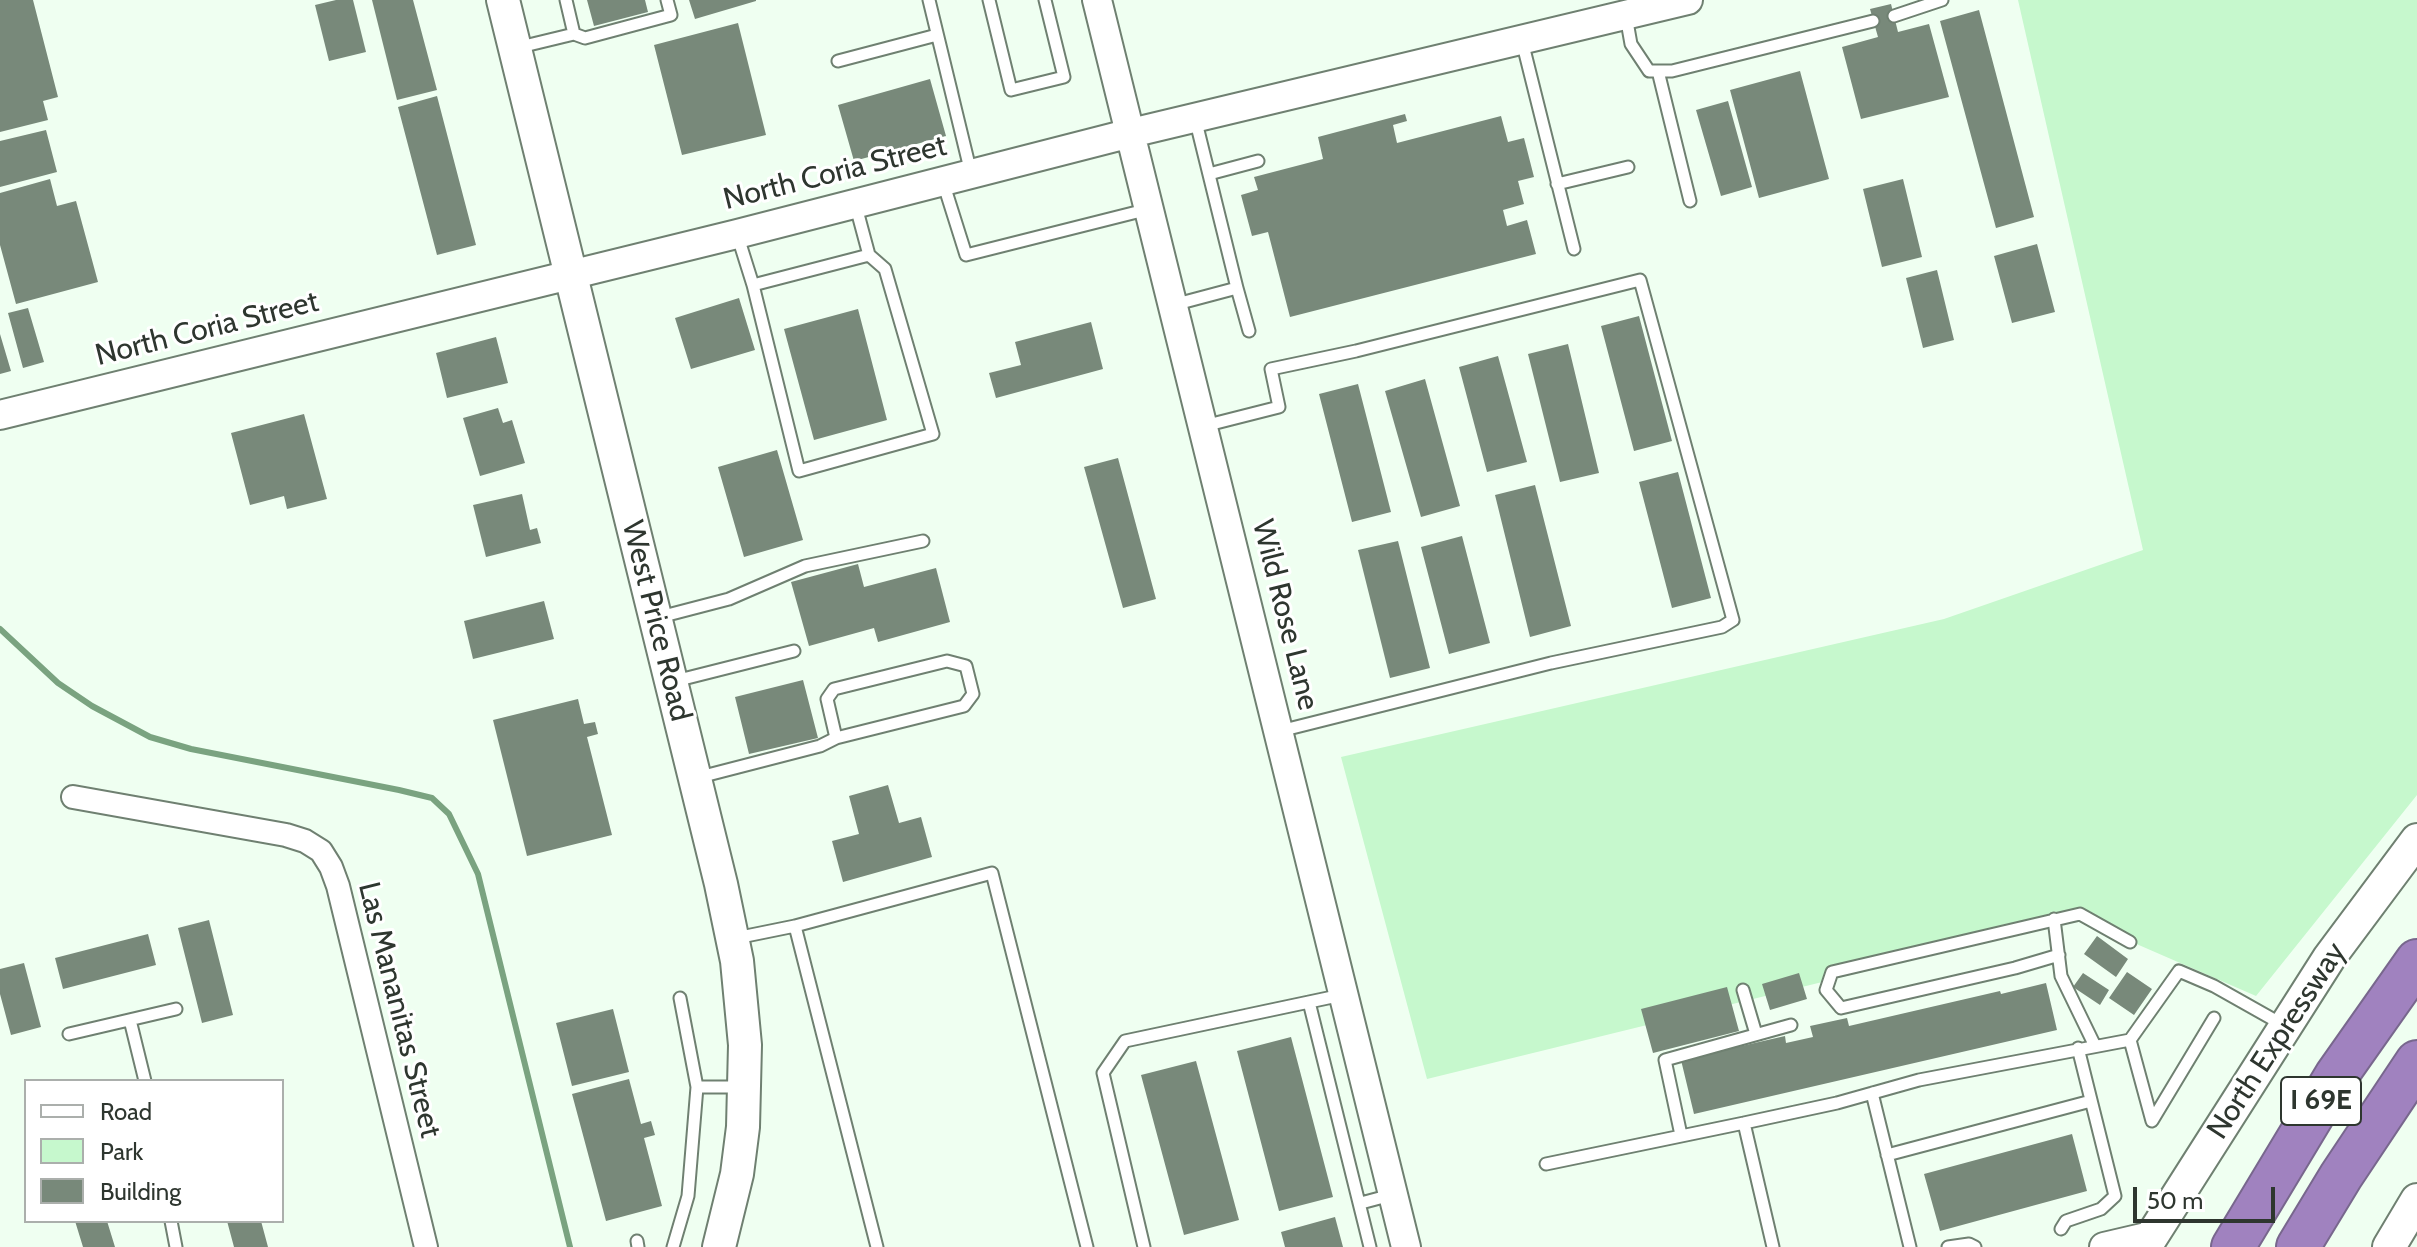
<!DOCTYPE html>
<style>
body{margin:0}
#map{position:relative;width:2417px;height:1247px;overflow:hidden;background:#effff1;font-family:Cabin,sans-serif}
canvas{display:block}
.legend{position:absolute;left:24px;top:1079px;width:260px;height:144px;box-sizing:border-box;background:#fff;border:2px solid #abafac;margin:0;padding:10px 14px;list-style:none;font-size:24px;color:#2e362f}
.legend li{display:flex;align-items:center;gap:16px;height:40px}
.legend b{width:40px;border:2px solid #abafac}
.scale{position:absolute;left:2133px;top:1187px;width:142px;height:36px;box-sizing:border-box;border:4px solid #2e362f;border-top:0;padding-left:10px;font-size:24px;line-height:28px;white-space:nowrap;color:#2e362f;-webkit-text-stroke:6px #fff;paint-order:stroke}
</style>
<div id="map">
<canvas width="2417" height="1247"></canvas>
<ul class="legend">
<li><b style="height:10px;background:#fff"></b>Road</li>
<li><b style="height:22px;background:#c6f8cd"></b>Park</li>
<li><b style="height:22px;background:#78897a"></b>Building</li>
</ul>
<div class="scale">50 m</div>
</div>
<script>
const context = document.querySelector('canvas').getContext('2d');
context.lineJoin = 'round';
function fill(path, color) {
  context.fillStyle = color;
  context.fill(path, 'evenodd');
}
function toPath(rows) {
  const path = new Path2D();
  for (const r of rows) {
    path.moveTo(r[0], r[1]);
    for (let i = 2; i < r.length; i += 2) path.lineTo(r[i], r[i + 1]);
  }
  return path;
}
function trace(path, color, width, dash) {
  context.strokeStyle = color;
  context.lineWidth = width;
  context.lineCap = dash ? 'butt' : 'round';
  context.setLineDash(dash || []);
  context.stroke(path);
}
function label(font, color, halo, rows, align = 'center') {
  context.font = font + ' Cabin,sans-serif';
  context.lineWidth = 6;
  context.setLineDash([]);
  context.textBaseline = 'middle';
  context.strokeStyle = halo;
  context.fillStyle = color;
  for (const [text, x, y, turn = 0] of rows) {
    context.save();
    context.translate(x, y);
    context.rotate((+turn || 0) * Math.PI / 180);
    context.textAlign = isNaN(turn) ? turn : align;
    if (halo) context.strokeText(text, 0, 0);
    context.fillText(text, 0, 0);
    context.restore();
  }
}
fill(toPath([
 [2018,0,2417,0,2417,795,2256,996,2079,919,1427,1079,1341,757,1944,619,2143,550]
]), '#c6f8cd');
trace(toPath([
 [0,629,58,683,92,706,150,737,191,749,399,790,432,798,449,814,478,874,570,1247]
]), '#7aa380', 6);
fill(toPath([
 [0,0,33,0,58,97,43,101,48,120,0,132],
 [336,0,353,0,366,52,329,61,315,5],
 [372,0,413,0,437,90,397,100],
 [587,0,645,0,648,12,594,26],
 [689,0,756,0,756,1,695,19],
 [1891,4,1898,32,1929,24,1949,97,1861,119,1842,47,1878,37,1870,9],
 [1979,10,2034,217,1996,228,1940,21],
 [738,23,766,135,682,155,654,45],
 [1800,71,1829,179,1759,198,1730,90],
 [930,79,946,136,854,161,838,105],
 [437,96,476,245,437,255,398,107],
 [1728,101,1752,187,1721,196,1696,110],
 [1405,114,1407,121,1393,125,1397,143,1501,116,1508,142,1524,138,1534,177,1518,181,1524,204,1503,210,1507,226,1527,220,1536,254,1290,317,1268,232,1252,236,1241,195,1258,190,1254,177,1323,159,1318,137],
 [46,130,57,172,0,187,0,141],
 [50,179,57,206,76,201,98,282,16,304,0,245,0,193],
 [1903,179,1922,257,1882,267,1863,189],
 [2037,244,2055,312,2012,323,1994,256],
 [1937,270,1954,340,1923,348,1906,278],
 [739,298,755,350,691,369,675,318],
 [28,308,44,362,23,368,8,313],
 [858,309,887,420,814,440,784,329],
 [1639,316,1672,441,1634,451,1601,326],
 [1091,322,1103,369,996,398,989,373,1021,365,1015,342],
 [0,334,11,371,0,374],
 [496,337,508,383,447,398,436,353],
 [1568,344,1599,473,1560,482,1528,354],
 [1498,356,1527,462,1487,472,1459,367],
 [1425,379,1460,506,1421,517,1385,391],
 [1358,384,1391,512,1352,522,1319,394],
 [498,408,503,423,512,420,525,463,480,476,463,418],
 [304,414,327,499,287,509,284,496,250,505,231,433],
 [777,450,803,540,744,557,718,467],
 [1118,458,1156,599,1123,608,1084,467],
 [1678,472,1711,598,1672,608,1639,482],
 [1535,485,1571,626,1530,637,1495,495],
 [522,494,530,530,537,528,541,543,486,557,473,505],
 [1462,536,1490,643,1449,654,1421,547],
 [1398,541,1430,668,1390,678,1358,550],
 [858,564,864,587,936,568,950,622,878,642,874,628,809,646,791,582],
 [544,601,554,639,473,659,464,621],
 [803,680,818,738,749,754,735,697],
 [578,699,584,724,595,722,598,734,587,737,612,835,527,856,493,720],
 [888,785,899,823,921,817,932,857,843,882,832,841,859,834,849,796],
 [209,920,233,1015,202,1023,178,928],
 [148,934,156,965,63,989,55,958],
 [2097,936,2128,959,2116,977,2084,954],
 [24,963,41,1027,11,1035,0,994,0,969],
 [2127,972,2152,989,2134,1015,2109,998],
 [1799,973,1807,999,1770,1010,1762,984],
 [2083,973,2109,990,2100,1005,2073,987],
 [2046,983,2057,1030,1694,1114,1681,1060,1785,1036,1786,1043,1813,1037,1810,1026,1847,1018,1849,1026,2000,991,2001,994],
 [1727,987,1739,1031,1653,1053,1641,1009],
 [613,1009,629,1072,572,1086,556,1023],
 [1291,1037,1333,1197,1279,1211,1237,1051],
 [1196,1061,1239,1220,1184,1235,1141,1075],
 [629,1079,641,1124,651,1121,655,1135,644,1138,662,1206,606,1221,572,1094],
 [2072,1134,2087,1191,1940,1231,1924,1174],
 [1335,1217,1343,1247,1285,1247,1281,1232],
 [75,1221,107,1221,115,1247,83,1247],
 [227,1221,261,1221,268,1247,234,1247]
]), '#78897a');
const service = toPath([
 [929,0,971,173],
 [989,0,1011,90,1064,77,1045,0],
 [1626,16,1631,44,1649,71,1672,71,1873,21],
 [1894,16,1942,0],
 [574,34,585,38,671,15,667,0],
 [1522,41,1574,249],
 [516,48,574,34,566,0],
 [838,61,937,35],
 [1658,71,1690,201],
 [1209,174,1258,161],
 [943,182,966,255,1149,209],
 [1557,184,1628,167],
 [737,234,753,285,799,471,933,434,885,269,869,255,855,203],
 [753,285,869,255],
 [1237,288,1249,331],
 [1173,305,1237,288,1195,118],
 [1204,426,1279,407,1271,369,1356,351,1640,280,1733,620,1722,627,1551,663,1280,731],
 [656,618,729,599,805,566,923,541],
 [675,681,794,651],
 [696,778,820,746,836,738,827,699,834,689,947,661,966,666,973,694,964,706,836,738],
 [2054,919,2061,976,2095,1046],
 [795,926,992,873,1087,1247],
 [736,938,795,926,877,1247],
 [2059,955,2015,968,1841,1008,1826,990,1832,972,2080,914,2130,942],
 [1743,990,1756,1034],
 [680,998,697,1087],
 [1309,1002,1370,1247],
 [2214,1018,2152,1121,2130,1040,2179,971,2214,986,2285,1026],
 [130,1020,145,1081],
 [69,1034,176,1009],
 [1872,1093,1910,1247],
 [1681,1135,1665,1060,1791,1025],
 [1887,1155,2091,1101],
 [1546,1164,1744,1123],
 [1361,1203,1391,1195],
 [171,1221,176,1247],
 [2061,1229,2066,1221,2101,1209,2115,1196,2078,1048],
 [637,1241,638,1247],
 [673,1247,688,1196,697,1087,741,1087],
 [1144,1247,1103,1073,1125,1041,1342,995],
 [1773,1247,1744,1123,1837,1103,1919,1080,2130,1040],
 [1948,1247,1969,1244,1975,1247]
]);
const minor = toPath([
 [73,797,286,835,305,841,321,851,331,867,338,886,426,1247]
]);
const tertiary = toPath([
 [1097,0,1406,1247],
 [0,415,737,234,1131,133,1688,0],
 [2104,1247,2151,1236]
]);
const secondary = toPath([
 [503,0,721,884,737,961,745,1045,743,1127,737,1174,719,1247],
 [2145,1247,2329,958,2417,840],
 [2389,1247,2417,1200]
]);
const motorway = toPath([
 [2233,1247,2336,1076,2417,961],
 [2298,1247,2341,1176,2417,1062]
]);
trace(service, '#6f8071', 15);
trace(minor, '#6f8071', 26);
trace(tertiary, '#6f8071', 32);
trace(secondary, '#6f8071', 36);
trace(motorway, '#78678d', 46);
trace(service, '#fff', 11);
trace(minor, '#fff', 22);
trace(tertiary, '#fff', 28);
trace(secondary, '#fff', 32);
trace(motorway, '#a082bf', 42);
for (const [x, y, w] of [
 [2321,1101,80]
]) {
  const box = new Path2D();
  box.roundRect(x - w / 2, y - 24, w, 48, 6);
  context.fillStyle = '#fff';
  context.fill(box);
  trace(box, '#2e362f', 2);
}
label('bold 28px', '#2e362f', null, [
 ["I 69E",2321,1101]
]);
label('30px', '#2e362f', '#fff', [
 ["North Coria Street",835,173,-14],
 ["North Coria Street",207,329,-14],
 ["Wild Rose Lane",1285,615,76],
 ["West Price Road",656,621,76],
 ["Las Mananitas Street",399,1010,76],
 ["North Expressway",2277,1041,-57]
]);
</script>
